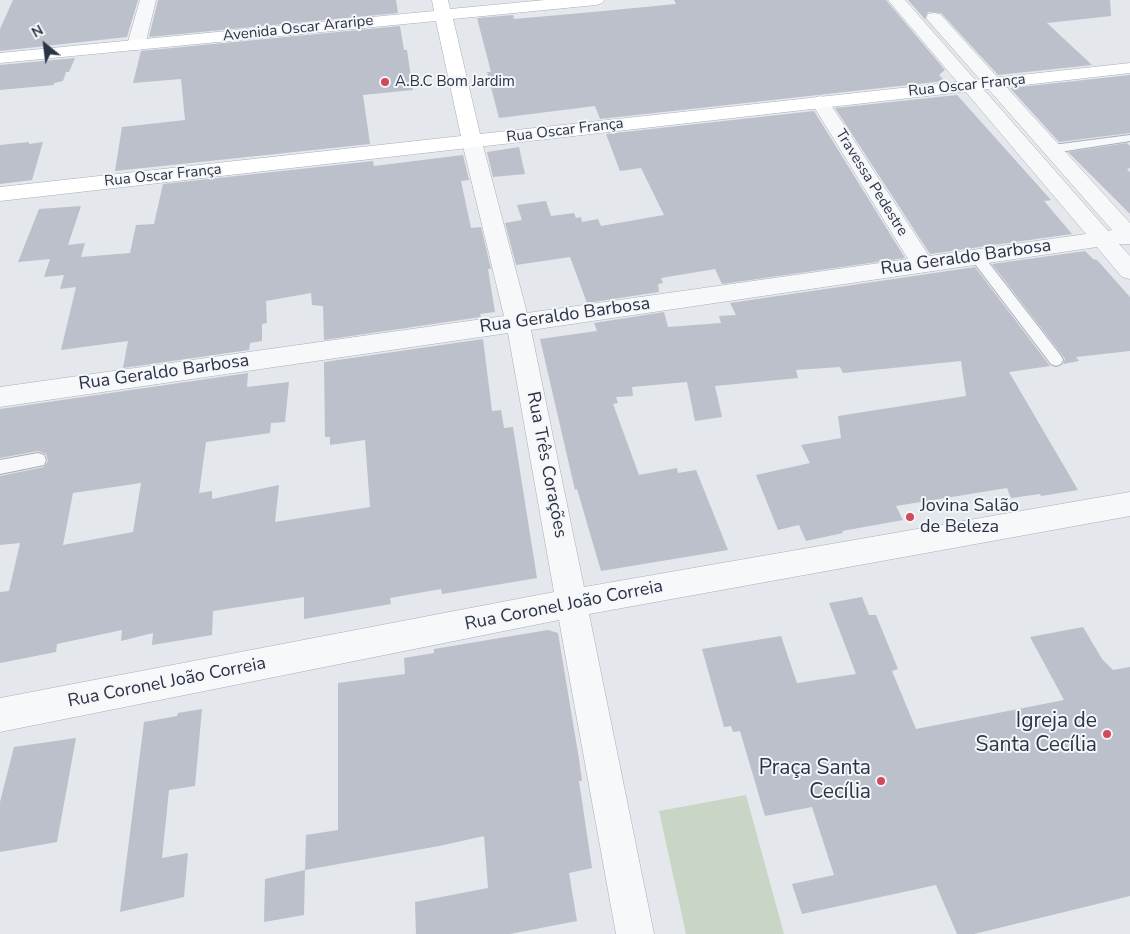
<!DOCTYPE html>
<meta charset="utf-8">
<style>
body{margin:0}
#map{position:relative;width:1130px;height:934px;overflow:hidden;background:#e4e7ec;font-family:"Nunito Sans",sans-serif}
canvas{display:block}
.north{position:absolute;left:20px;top:20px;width:50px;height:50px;-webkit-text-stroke:4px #f4f6f9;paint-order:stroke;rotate:331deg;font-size:14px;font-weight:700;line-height:20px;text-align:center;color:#2b3445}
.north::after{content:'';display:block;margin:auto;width:18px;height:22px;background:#2b3445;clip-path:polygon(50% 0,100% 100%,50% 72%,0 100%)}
</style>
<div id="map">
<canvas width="1130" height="934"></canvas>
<div class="north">N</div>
</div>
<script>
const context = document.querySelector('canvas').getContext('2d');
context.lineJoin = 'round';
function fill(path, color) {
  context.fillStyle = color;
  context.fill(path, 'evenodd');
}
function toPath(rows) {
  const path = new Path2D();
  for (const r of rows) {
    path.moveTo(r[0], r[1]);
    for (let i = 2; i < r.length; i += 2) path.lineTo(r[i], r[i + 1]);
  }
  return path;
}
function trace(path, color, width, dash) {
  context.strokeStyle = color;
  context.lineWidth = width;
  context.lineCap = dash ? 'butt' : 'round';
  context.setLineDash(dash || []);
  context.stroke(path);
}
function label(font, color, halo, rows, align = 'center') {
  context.font = font + ' "Nunito Sans",sans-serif';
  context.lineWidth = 4;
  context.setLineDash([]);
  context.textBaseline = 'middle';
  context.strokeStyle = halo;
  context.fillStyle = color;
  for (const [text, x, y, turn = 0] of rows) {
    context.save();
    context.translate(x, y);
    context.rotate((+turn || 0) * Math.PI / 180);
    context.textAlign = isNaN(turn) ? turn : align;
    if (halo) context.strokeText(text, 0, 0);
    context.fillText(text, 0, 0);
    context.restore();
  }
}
fill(toPath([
 [746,795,784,934,686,934,659,811]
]), '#c9d6c5');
fill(toPath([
 [13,0,138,0,127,37,0,51,0,29],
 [158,0,396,0,398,13,149,37],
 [674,0,886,0,945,70,939,75,945,81,600,119,595,106,499,118,487,72,491,72,477,18,513,15,514,19,593,12,676,4],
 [908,0,1110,0,1111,16,1047,23,1092,65,998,75,941,13,928,12,925,19,958,57],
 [400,26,404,50,407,50,413,90,363,95,370,144,115,171,122,127,185,120,181,79,133,83,141,51],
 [75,58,69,72,66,72,63,81,54,83,54,85,0,90,0,65],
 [1130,75,1130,133,1059,142,1010,88],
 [957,95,1051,200,1044,201,1072,234,930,254,835,108],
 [814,111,905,258,722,284,715,269,661,278,663,283,658,284,659,292,587,303,570,257,516,265,505,223,522,220,517,205,546,201,551,216,574,213,576,218,581,217,582,222,598,219,601,226,664,215,641,168,620,171,606,134],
 [29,142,29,144,43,142,32,180,0,184,0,145],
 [1127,143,1130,146,1130,168,1127,169,1130,172,1130,214,1068,152],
 [519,147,525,174,493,177,487,152],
 [463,155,469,180,461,181,471,228,481,227,491,269,488,269,495,312,480,314,481,317,324,340,323,306,312,305,311,293,266,301,267,323,262,324,262,341,250,343,249,350,123,368,128,341,61,350,76,287,60,289,64,275,44,277,50,259,18,262,39,209,81,206,68,245,85,243,81,257,130,253,136,225,154,224,163,184,373,161,374,166],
 [1085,251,1093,259,1097,260,1130,297,1130,351,1076,357,1079,361,1063,364,1065,359,1062,355,992,264],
 [975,267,1050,366,1009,372,1078,490,1041,496,1040,494,1011,498,1007,488,896,506,903,520,842,531,843,533,806,541,799,525,778,530,756,475,810,463,801,445,841,438,838,416,966,396,961,361,843,373,840,367,796,370,798,378,715,386,722,417,695,421,687,382,632,387,633,396,616,397,618,403,613,404,639,475,677,468,678,473,696,470,728,550,601,571,577,489,575,490,540,339,597,331,594,323,664,312,668,327,721,323,719,316,736,315,730,303],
 [483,339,492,411,501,410,504,428,513,427,537,578,442,594,441,589,390,598,391,604,304,619,304,597,213,611,212,635,152,645,153,633,121,641,122,630,57,644,56,652,0,663,0,592,9,591,20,543,0,545,0,476,44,467,48,461,46,454,38,451,0,458,0,409,248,373,247,387,289,382,285,422,271,423,270,433,206,442,199,493,212,491,212,499,279,485,275,522,370,507,365,440,330,445,330,437,325,437,324,362],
 [141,483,133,532,63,545,73,493],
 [862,597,869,615,876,615,898,669,892,671,916,729,1064,700,1030,637,1083,627,1102,659,1113,670,1130,667,1130,896,974,934,957,934,936,885,802,914,792,884,834,875,812,807,765,816,740,731,733,732,731,726,724,727,702,649,781,636,797,683,856,674,829,603],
 [548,630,558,633,579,759,582,781,579,781,592,868,569,873,577,921,510,934,416,934,415,902,488,888,484,836,439,846,305,870,304,915,264,922,265,879,305,870,306,835,338,830,338,683,405,674,404,658,434,653,434,649],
 [202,709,195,786,169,790,162,858,188,853,184,897,120,912,144,722,177,716,178,713],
 [76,738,57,842,0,852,0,802,14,747]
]), '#bbc0ca');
const lane = toPath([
 [1130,135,1130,141,1053,153,1047,149,1053,145,1130,135],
 [977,252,982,254,1061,356,1063,360,1061,364,1056,366,1051,364,972,260,970,257,972,254,977,252],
 [38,453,44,455,46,460,44,465,0,474,0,460,38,453]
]);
const street = toPath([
 [140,0,156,0,145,45,142,49,136,50,130,49,127,45,140,0],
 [888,0,905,0,1108,231,1112,230,926,18,928,14,934,13,940,14,1130,223,1130,244,1119,244,1130,256,1130,279,1122,277,1097,247,531,330,584,587,1130,492,1130,516,589,614,654,934,616,934,559,620,0,732,0,698,554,592,508,333,0,407,0,387,504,316,462,142,465,138,472,136,479,138,482,142,527,313,908,259,811,102,813,98,820,96,827,98,829,102,929,256,1086,234,888,0]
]);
const secondary = toPath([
 [432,0,448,0,450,9,545,0,604,0,602,3,596,5,453,19,480,134,1130,63,1130,73,0,201,0,187,461,136,436,21,0,63,0,53,434,11,432,0]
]);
trace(lane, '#a9aeb7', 2);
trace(street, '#a9aeb7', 1);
trace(secondary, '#a9aeb7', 1);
fill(lane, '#f7f8fa');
fill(street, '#f7f8fa');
fill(secondary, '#fff');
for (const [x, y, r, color] of [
 [385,82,5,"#d1495b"],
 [910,517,5,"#d1495b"],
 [1107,734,5,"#d1495b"],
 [881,781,5,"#d1495b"]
]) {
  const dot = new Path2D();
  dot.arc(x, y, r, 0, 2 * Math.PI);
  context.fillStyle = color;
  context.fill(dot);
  trace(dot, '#f4f6f9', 2);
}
label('15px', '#2b3445', '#f4f6f9', [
 ["Avenida Oscar Araripe",298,29,-6],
 ["Rua Oscar França",967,86,-6],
 ["Rua Oscar França",565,131,-7],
 ["Rua Oscar França",163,176,-6],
 ["Travessa Pedestre",871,183,58]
]);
label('15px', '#2b3445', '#f4f6f9', [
 ["A.B.C Bom Jardim",395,82]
], 'left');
label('18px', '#2b3445', '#f4f6f9', [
 ["Rua Geraldo Barbosa",966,258,-8],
 ["Rua Geraldo Barbosa",565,316,-8],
 ["Rua Geraldo Barbosa",164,373,-8],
 ["Rua Três Corações",546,465,79],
 ["Rua Coronel João Correia",564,606,-11],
 ["Rua Coronel João Correia",167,683,-11]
]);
label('18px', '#2b3445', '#f4f6f9', [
 ["Jovina Salão",920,507],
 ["de Beleza",920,528]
], 'left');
label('21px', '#2b3445', '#f4f6f9', [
 ["Igreja de",1097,722],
 ["Santa Cecília",1097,746],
 ["Praça Santa",871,769],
 ["Cecília",871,793]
], 'right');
</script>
